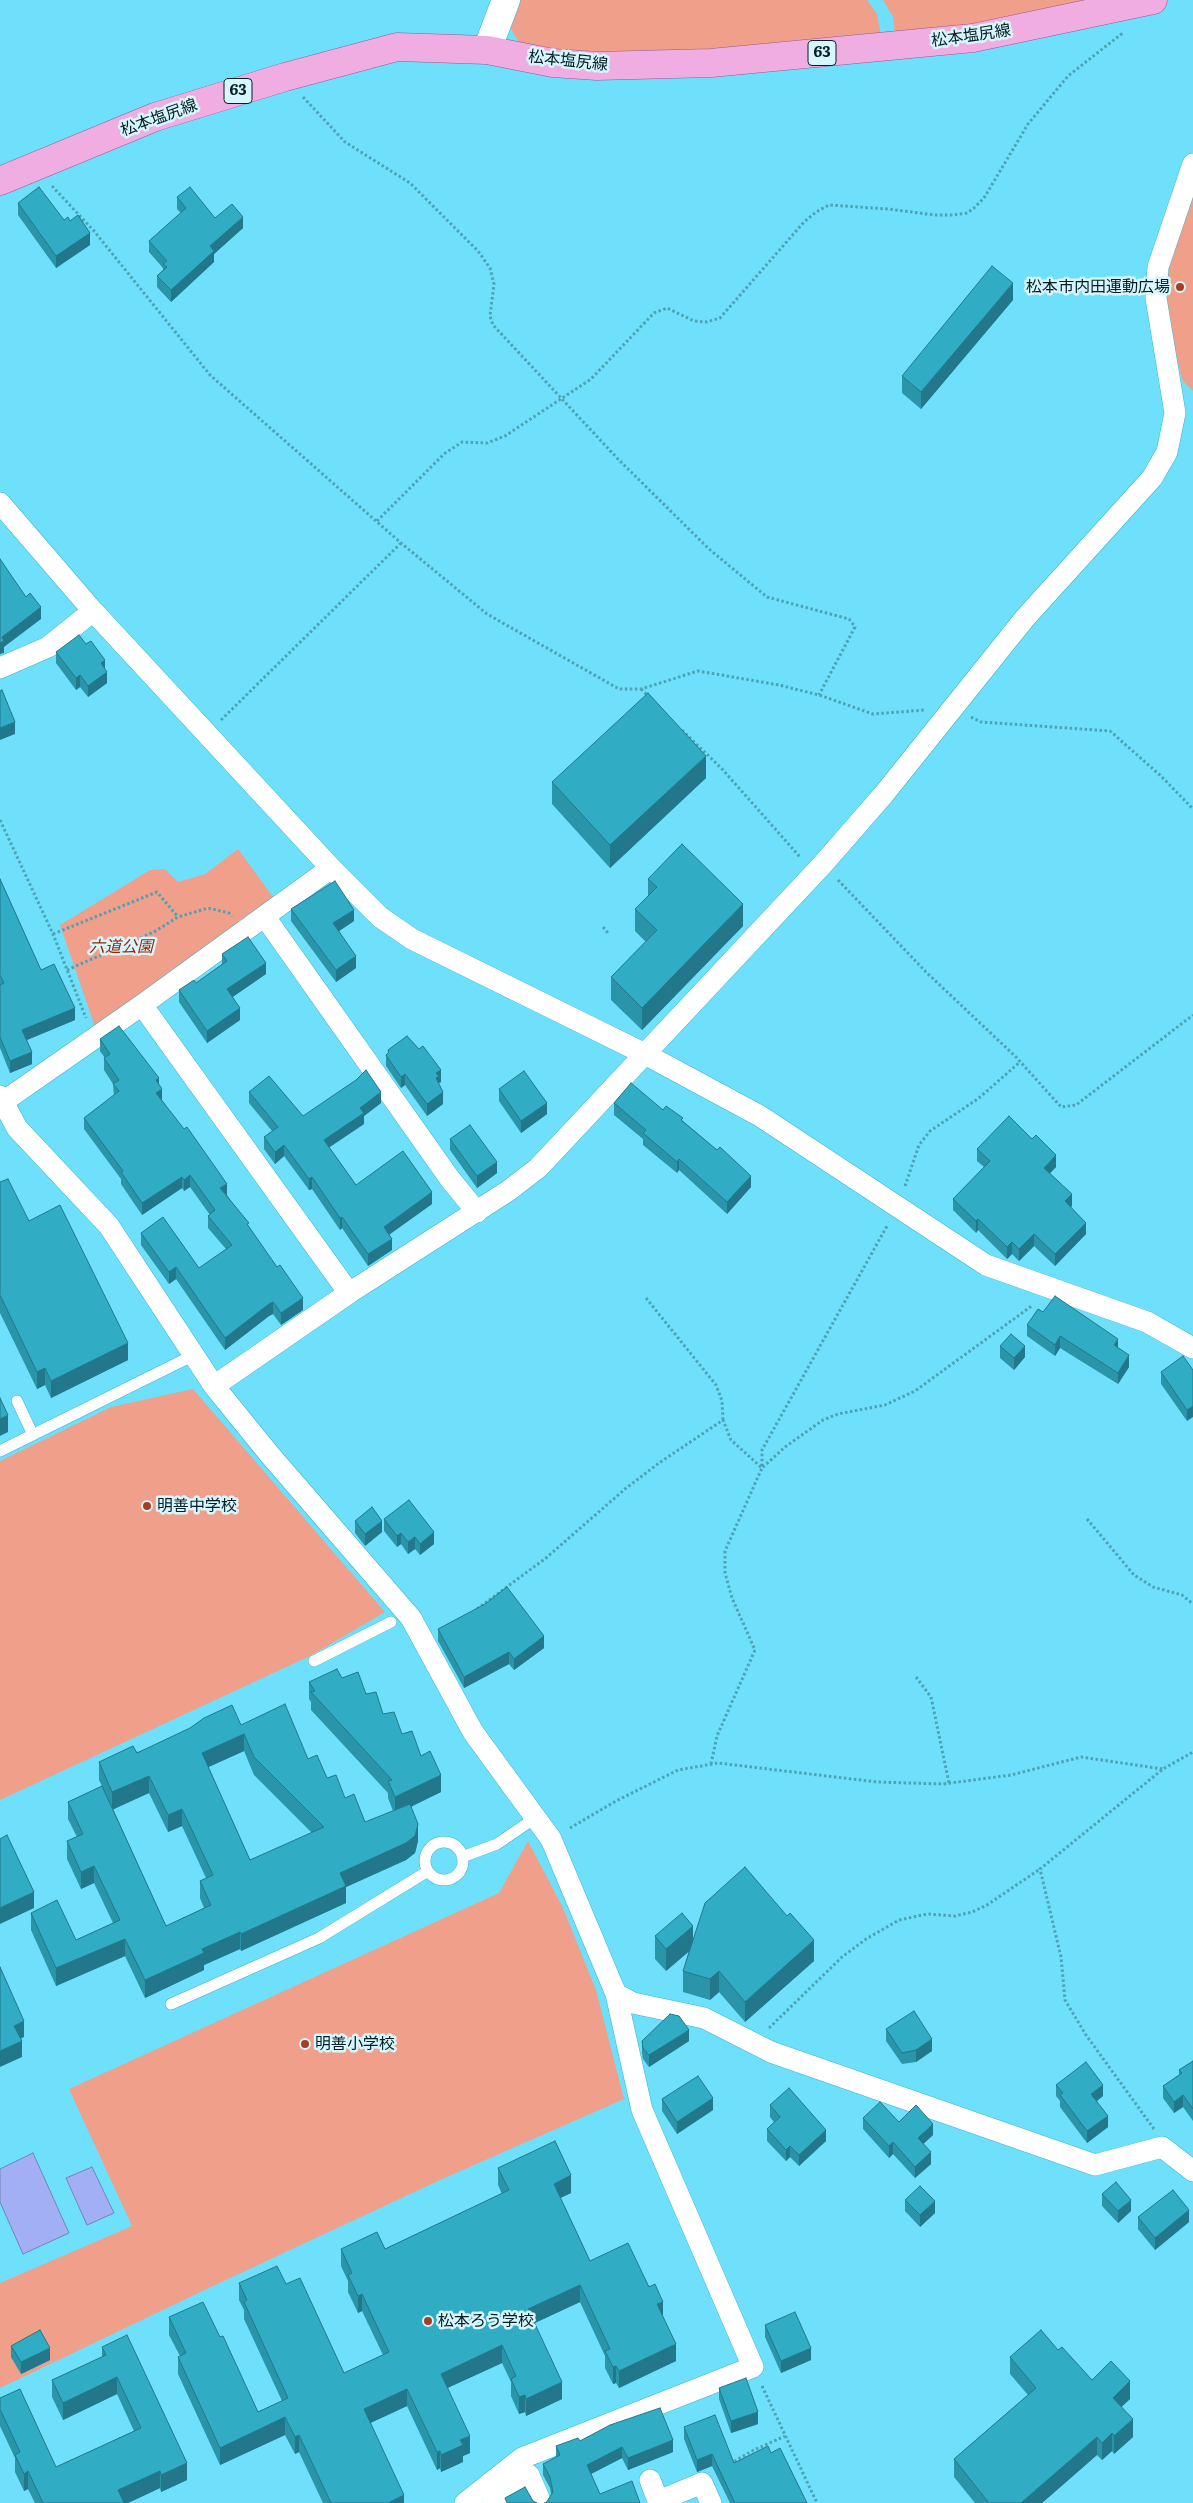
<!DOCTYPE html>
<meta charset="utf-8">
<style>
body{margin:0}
canvas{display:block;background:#6ee0fb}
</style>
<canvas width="1193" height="2503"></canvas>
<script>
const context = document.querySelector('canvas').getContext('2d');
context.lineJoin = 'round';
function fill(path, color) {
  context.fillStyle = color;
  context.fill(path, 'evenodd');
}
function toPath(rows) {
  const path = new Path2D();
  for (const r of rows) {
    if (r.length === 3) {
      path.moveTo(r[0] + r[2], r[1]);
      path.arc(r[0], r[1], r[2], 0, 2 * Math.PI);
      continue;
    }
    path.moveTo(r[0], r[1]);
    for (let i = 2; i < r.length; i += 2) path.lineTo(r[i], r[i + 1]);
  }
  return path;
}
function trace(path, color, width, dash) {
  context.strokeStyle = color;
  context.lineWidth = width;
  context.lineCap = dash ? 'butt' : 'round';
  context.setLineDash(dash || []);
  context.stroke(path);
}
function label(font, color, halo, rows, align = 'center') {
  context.font = font + ' Literata,"Noto Sans JP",serif';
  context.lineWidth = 5;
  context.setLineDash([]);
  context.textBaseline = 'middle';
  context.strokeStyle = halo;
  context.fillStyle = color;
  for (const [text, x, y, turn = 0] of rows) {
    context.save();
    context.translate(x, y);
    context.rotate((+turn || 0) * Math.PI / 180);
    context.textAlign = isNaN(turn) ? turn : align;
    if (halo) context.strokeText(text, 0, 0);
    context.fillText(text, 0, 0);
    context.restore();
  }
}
fill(toPath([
 [518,0,867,0,877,14,881,36,591,60,523,49,509,26],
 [883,0,1103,0,1063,12,895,35,893,17],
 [1193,193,1193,391,1182,380,1166,308,1168,265],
 [238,849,273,897,98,1027,94,1024,60,925,150,870,165,869,178,882,205,874],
 [193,1389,385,1612,310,1656,0,1800,0,1461,111,1407],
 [528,1841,563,1908,596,1990,624,2099,440,2180,215,2285,0,2388,0,2283,132,2226,69,2089,499,1893]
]), '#f09f8a');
const water = toPath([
 [33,2153,69,2233,23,2254,0,2202,0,2169,33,2153],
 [92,2167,114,2213,87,2225,66,2178,92,2167]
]);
fill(water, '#a2aff5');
trace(water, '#7384b6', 1);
const lane = toPath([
 [17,1401,33,1435],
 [0,1451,194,1355],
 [314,1661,391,1622],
 [444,1861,19],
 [462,1857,497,1844,535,1818],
 [171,2004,319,1938,428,1871]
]);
const street = toPath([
 [0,503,93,611,331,868,380,917,412,939,643,1053,760,1116,986,1265,1147,1322,1193,1348],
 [0,668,48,647,93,611],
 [265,917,450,1179,477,1212],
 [142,1005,349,1293],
 [0,1096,17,1128,109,1226,214,1386,270,1455,411,1618,473,1732,551,1839,616,1994,642,2110,753,2367,522,2458,465,2503],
 [0,1104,142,1005,331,868],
 [214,1386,349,1293,508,1191,538,1168,823,864,884,794,1025,618,1152,478,1167,452,1175,413,1156,298,1158,267,1193,164],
 [616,1994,633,2003,704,2018,771,2052,1095,2165,1162,2147,1193,2171],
 [650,2480,659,2503],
 [659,2501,702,2483,711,2503],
 [493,2503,529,2475,541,2503]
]);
const secondary = toPath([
 [487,50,506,0]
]);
const primary = toPath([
 [0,181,155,117,285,77,397,47,487,50,553,63,597,66,711,63,973,38,1153,0]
]);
trace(lane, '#3bb3cd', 12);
trace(street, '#3bb3cd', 22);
trace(secondary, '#3bb3cd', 29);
trace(primary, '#965892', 29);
trace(toPath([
 [303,97,345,142,410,183,478,251,490,268,494,284,490,316,493,325,617,458,709,549,767,597,849,619,855,627,819,695],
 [52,186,94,231,210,375,401,543,487,614,619,689,641,689,698,671,779,685,819,695,873,714,925,710],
 [377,521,444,454,462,442,487,443,505,436,591,379,654,313,667,308,694,321,707,322,720,318,804,222,816,212,829,205,888,209,935,215,953,215,967,213,973,209,984,198,1028,124,1068,76,1124,32],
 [641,689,649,697],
 [971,717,981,722,1110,731,1161,776,1193,809],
 [221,720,401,543],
 [682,730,723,770,800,857],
 [0,820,53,934,86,1018],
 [838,880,926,972,1016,1057,1061,1107,1076,1105,1193,1015],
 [603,927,608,933],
 [53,934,157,892,178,917],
 [67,970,154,932,178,917,208,908,229,913,232,916],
 [905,1186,919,1145,930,1131,979,1098,1020,1062],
 [646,1298,716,1385,722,1401,723,1420],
 [1087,1519,1134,1575,1153,1587,1182,1595,1193,1604],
 [477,1609,546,1558,625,1489,659,1463,723,1420,731,1440,762,1468,785,1447,823,1420,838,1414,885,1405,915,1391,1033,1305],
 [916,1677,931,1697,949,1783],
 [711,1764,717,1736,755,1650,732,1598,725,1573,725,1551,762,1468,762,1450,887,1226],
 [570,1828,616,1801,678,1770,718,1763,877,1782,943,1784,1011,1775,1081,1757,1163,1769],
 [769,2028,842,1957,866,1939,899,1920,927,1914,955,1916,972,1912,987,1905,1040,1869],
 [1154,2129,1086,2035,1065,2000,1061,1957,1040,1869,1163,1769,1193,1752],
 [762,2386,817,2503],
 [730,2464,752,2451,785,2436]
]), '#4da2b6', 3, [2.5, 2.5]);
trace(lane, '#fff', 11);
trace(street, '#fff', 21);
trace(secondary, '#fff', 28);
trace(primary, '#efade2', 28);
fill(toPath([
 [177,197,215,218,243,228,214,254,214,262,171,302,157,287,157,276,163,270,163,268,149,252,149,241,181,213,177,209],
 [18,203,64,220,90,245,56,268,18,215],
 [1013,300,921,409,902,393,902,376],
 [56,652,105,668,107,683,88,697,80,687,76,690,56,663],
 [706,778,610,868,552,804,552,782],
 [0,879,41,970,75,1020,27,1040,32,1064,10,1073,0,1048],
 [648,879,743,926,642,1030,611,1000,611,977,646,942,635,931,635,909,648,896],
 [291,909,354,921,339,931,356,968,336,982,291,921],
 [222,954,266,974,232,997,240,1020,207,1043,179,1002,179,990,196,983,222,964],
 [100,1039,159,1085,162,1100,249,1227,303,1310,281,1325,273,1314,269,1316,225,1350,176,1279,169,1284,141,1245,141,1233,199,1268,226,1249,208,1228,208,1216,210,1215,190,1187,184,1191,182,1188,142,1215,121,1184,121,1179,84,1129,84,1118,114,1096,113,1084,104,1070,104,1058,105,1058,100,1051],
 [388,1050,441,1082,439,1083,443,1104,427,1116,405,1085,401,1088,386,1066,386,1055,388,1053],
 [499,1089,547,1114,521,1133,499,1101],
 [249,1092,303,1116,381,1103,364,1116,364,1124,329,1147,356,1185,432,1204,389,1235,392,1250,368,1266,342,1228,340,1230,312,1189,309,1190,284,1156,275,1164,264,1149,264,1137,272,1131,249,1103],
 [614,1103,663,1110,683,1121,717,1150,751,1187,727,1214,679,1170,677,1173,643,1145,643,1139,614,1115],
 [450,1139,497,1173,477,1188,450,1150],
 [977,1149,1056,1167,1050,1173,1072,1206,1070,1207,1086,1234,1055,1266,1034,1246,1019,1261,1012,1254,1007,1259,978,1230,976,1233,953,1210,953,1199,984,1167,977,1161],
 [0,1182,29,1221,128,1360,51,1398,45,1385,37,1389,0,1313],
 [1043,1312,1118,1348,1129,1367,1118,1384,1060,1348,1055,1356,1027,1336,1027,1325],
 [1000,1346,1025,1357,1014,1370,1000,1358],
 [1193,1370,1187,1421,1161,1384,1161,1372],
 [384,1519,434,1544,420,1555,415,1549,408,1554,401,1544,397,1547,384,1531],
 [355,1521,382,1532,365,1546,355,1533],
 [438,1629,544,1648,514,1670,509,1664,464,1688,438,1641],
 [342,1678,366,1694,383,1714,402,1734,421,1756,441,1792,411,1807,418,1841,415,1853,406,1860,346,1887,346,1903,241,1951,240,1949,204,1965,204,1970,145,1998,125,1956,56,1986,31,1930,31,1913,76,1940,113,1923,94,1883,81,1889,67,1859,67,1841,77,1837,68,1819,68,1802,102,1786,99,1780,99,1762,241,1725,308,1759,345,1798,365,1822,393,1811,388,1798,388,1793,311,1710,311,1702,309,1699,309,1682],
 [244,1751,254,1775,312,1833,250,1860,208,1767],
 [149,1793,168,1832,182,1826,206,1878,200,1881,200,1898,204,1908,166,1926,113,1809],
 [655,1936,693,1940,814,1961,745,2022,719,1992,710,2000,683,1992,683,1971,689,1951,666,1971,655,1959],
 [886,2029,932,2051,916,2062,902,2064,886,2041],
 [642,2041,689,2041,649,2067,643,2059,642,2053],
 [1193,2061,1193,2121,1183,2107,1174,2113,1163,2098,1163,2086,1179,2075,1179,2070],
 [1056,2085,1103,2096,1097,2101,1108,2127,1087,2143,1060,2107,1060,2101,1056,2096],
 [662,2099,713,2110,677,2134,662,2111],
 [770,2105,826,2141,799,2166,790,2157,786,2161,767,2141,767,2129,774,2122,770,2117],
 [863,2118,933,2135,923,2144,931,2164,915,2178,893,2154,889,2158,863,2129],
 [498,2168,571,2193,560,2198,590,2261,663,2317,676,2361,619,2388,616,2383,613,2384,605,2368,605,2356,580,2302,535,2323,562,2399,526,2416,525,2412,519,2414,511,2396,511,2382,502,2363,447,2388,470,2453,463,2456,463,2462,441,2472,440,2468,437,2470,407,2406,370,2423,404,2503,323,2503,299,2452,295,2454,285,2435,220,2465,178,2374,178,2357,180,2356,169,2335,169,2317,220,2337,258,2412,282,2401,244,2319,244,2310,239,2300,239,2283,286,2284,344,2373,383,2355,362,2311,358,2313,348,2292,348,2281,341,2266,341,2249,385,2249,502,2194,498,2185],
 [1102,2194,1131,2211,1118,2223,1102,2206],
 [905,2200,935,2213,920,2227,905,2211],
 [1138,2217,1189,2222,1155,2250,1138,2229],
 [765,2325,811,2360,781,2373,765,2337],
 [11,2346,50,2360,21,2374,11,2357],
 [102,2347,187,2480,161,2492,160,2488,128,2503,35,2503,28,2489,24,2491,15,2472,15,2458,0,2426,0,2398,56,2467,134,2431,117,2394,63,2420,52,2397,52,2380,102,2357],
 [1058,2350,1092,2380,1130,2399,1121,2407,1133,2437,1114,2454,1112,2451,1102,2460,1097,2455,1042,2503,975,2503,954,2477,954,2459,1028,2395,1010,2374,1010,2357],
 [719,2388,758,2424,731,2433,719,2399],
 [684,2427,734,2463,771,2453,807,2503,730,2503,712,2466,697,2472,684,2439],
 [580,2441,673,2452,628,2470,622,2458,591,2474,600,2494,640,2503,546,2503,551,2495,550,2488,543,2475,543,2464,556,2457,556,2446]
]), '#2a94a9');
fill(toPath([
 [243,217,243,228,214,254,214,262,171,302,171,290,210,246],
 [90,233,90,245,56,268,56,256],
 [1013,283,1013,300,921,409,921,392],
 [41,607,41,619,4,647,4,653,0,654,0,643,2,637],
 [105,660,105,672,101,663],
 [107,672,107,683,88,697,88,686],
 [80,675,80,687,76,690,76,678],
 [15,722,15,734,0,740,0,728],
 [706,756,706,778,610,868,610,845],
 [743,904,743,926,642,1030,642,1008],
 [354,910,354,921,333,935,333,923],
 [356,956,356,968,336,982,336,970],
 [266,963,266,974,227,1001,227,989],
 [75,1008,75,1020,22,1042,22,1030],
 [240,1008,240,1020,207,1043,207,1031],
 [32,1052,32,1064,10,1073,10,1061],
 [441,1070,441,1082,439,1083,436,1090,436,1073],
 [405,1074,405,1085,401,1088,401,1077],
 [159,1078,159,1089,156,1080],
 [162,1089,162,1100,156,1093],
 [381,1092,381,1103,364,1116,364,1124,324,1151,324,1140,360,1108],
 [443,1092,443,1104,427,1116,427,1104],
 [547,1103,547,1114,521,1133,521,1121],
 [284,1145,284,1156,275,1164,275,1152],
 [1056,1155,1056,1167,1044,1179,1044,1168],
 [679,1159,679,1170,677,1173,677,1162],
 [497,1162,497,1173,477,1188,477,1176],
 [190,1175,190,1187,184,1191,184,1180],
 [751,1176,751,1187,727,1214,727,1202],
 [182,1177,182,1188,142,1215,142,1203],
 [312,1177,312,1189,309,1190,309,1179],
 [227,1184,227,1195,220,1188],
 [432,1192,432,1204,384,1238,384,1227],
 [1072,1194,1072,1206,1065,1213,1065,1201],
 [342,1217,342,1228,340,1230,340,1218],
 [978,1219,978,1230,976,1233,976,1221],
 [1086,1223,1086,1234,1055,1266,1055,1254],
 [1034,1234,1034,1246,1019,1261,1019,1249],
 [392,1239,392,1250,368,1266,368,1254],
 [1012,1242,1012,1254,1007,1259,1007,1247],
 [176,1267,176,1279,169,1284,169,1272],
 [303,1298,303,1310,281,1325,281,1313],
 [273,1302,273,1314,269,1316,225,1350,225,1338,269,1304],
 [1060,1336,1060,1348,1055,1356,1055,1345],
 [1118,1339,1118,1351,1114,1345],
 [128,1343,128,1360,51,1398,51,1381],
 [1025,1346,1025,1357,1014,1370,1014,1358],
 [1129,1355,1129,1367,1118,1384,1118,1373],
 [45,1368,45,1385,37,1389,37,1372],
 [1193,1406,1193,1417,1187,1421,1187,1410],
 [8,1415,8,1432,0,1436,0,1419],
 [382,1521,382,1532,365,1546,365,1534],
 [434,1532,434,1544,420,1555,420,1544],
 [401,1533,401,1544,397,1547,397,1536],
 [415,1537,415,1549,408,1554,408,1542],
 [544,1636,544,1648,514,1670,514,1659],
 [509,1652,509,1664,464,1688,464,1677],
 [244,1734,244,1751,202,1770,202,1753],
 [441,1775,441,1792,395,1814,395,1797],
 [149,1776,149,1793,112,1810,112,1792],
 [182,1809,182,1826,168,1832,168,1815],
 [418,1824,418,1841,415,1853,406,1860,346,1887,346,1903,241,1951,241,1934],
 [94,1866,94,1883,81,1889,81,1872],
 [34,1892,34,1908,0,1924,0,1908],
 [693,1926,693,1948,666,1971,666,1949],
 [240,1932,240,1949,204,1965,204,1970,145,1998,145,1980,202,1949],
 [125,1939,125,1956,56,1986,56,1968],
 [814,1940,814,1961,745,2022,745,2002],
 [719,1971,719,1992,710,2000,710,1979],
 [24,2021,24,2037,14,2042,14,2026],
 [689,2030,689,2041,649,2067,649,2055],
 [932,2039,932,2051,916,2062,916,2050],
 [22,2041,22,2057,0,2067,0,2051],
 [1103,2085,1103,2096,1091,2105,1091,2094],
 [1183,2095,1183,2107,1174,2113,1174,2102],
 [713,2098,713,2110,677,2134,677,2122],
 [1108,2116,1108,2127,1087,2143,1087,2131],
 [933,2124,933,2135,918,2149,918,2138],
 [826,2130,826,2141,799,2166,799,2155],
 [893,2142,893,2154,889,2158,889,2146],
 [790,2146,790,2157,786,2161,786,2150],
 [931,2152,931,2164,915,2178,915,2167],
 [571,2175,571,2193,554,2201,554,2184],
 [1131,2200,1131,2211,1118,2223,1118,2211],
 [935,2201,935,2213,920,2227,920,2215],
 [1189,2210,1189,2222,1155,2250,1155,2238],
 [580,2285,580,2302,528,2326,528,2309],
 [362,2294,362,2311,358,2313,358,2296],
 [663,2302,663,2319,657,2304],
 [676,2344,676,2361,619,2388,619,2371],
 [502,2345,502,2363,441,2391,441,2374],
 [50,2348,50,2360,21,2374,21,2362],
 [811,2348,811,2360,781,2373,781,2361],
 [616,2366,616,2383,613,2384,613,2367],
 [117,2377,117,2394,63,2420,63,2403],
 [1130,2381,1130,2399,1113,2415,1113,2398],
 [562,2382,562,2399,526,2416,526,2399],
 [407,2389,407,2406,364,2426,364,2409],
 [525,2395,525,2412,519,2414,519,2397],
 [758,2412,758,2424,731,2433,731,2421],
 [285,2417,285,2435,220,2465,220,2448],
 [1133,2419,1133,2437,1114,2454,1114,2436],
 [1112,2433,1112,2451,1102,2460,1102,2443],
 [299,2435,299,2452,295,2454,295,2437],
 [470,2436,470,2453,463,2456,463,2462,441,2472,441,2455,460,2440],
 [1097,2437,1097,2455,1042,2503,1021,2503],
 [673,2440,673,2452,628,2470,628,2458],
 [622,2447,622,2458,587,2476,587,2465],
 [440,2451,440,2468,437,2470,437,2452],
 [712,2454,712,2466,697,2472,697,2460],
 [187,2463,187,2480,161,2492,161,2475],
 [28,2471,28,2489,24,2491,24,2474],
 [160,2471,160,2488,128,2503,118,2503,118,2490],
 [404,2495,404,2503,388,2503]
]), '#22788a');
const building = toPath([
 [39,187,64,220,68,217,70,221,78,215,90,233,56,256,18,203,39,187],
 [190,187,215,218,232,204,243,217,210,246,214,251,171,290,157,276,167,267,163,264,167,261,149,241,186,208,177,197,190,187],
 [992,266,1013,283,921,392,902,376,992,266],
 [0,559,26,597,30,593,41,607,2,637,4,641,0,643,0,559],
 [79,635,86,644,91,641,105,660,101,663,107,672,88,686,80,675,76,678,56,652,79,635],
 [2,690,15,722,0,728,0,691,2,690],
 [648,693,706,756,610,845,552,782,648,693],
 [682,844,743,904,642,1008,611,977,657,930,635,909,657,887,648,879,682,844],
 [0,879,41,970,54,964,75,1008,22,1030,32,1052,10,1061,0,1037,0,985,4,983,0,975,0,879],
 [335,881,354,910,333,923,356,956,336,970,291,909,335,881],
 [248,937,266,963,227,989,240,1008,207,1031,179,990,194,980,196,983,227,961,222,954,248,937],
 [119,1026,159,1078,156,1080,162,1089,156,1093,184,1129,187,1127,227,1184,220,1188,249,1223,247,1224,277,1267,280,1265,303,1298,281,1313,273,1302,269,1304,225,1338,176,1267,169,1272,141,1233,163,1217,199,1268,232,1245,208,1216,215,1210,190,1175,184,1180,182,1177,142,1203,121,1172,123,1171,84,1118,119,1091,113,1084,119,1080,104,1058,110,1054,100,1039,119,1026],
 [407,1036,419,1049,423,1046,441,1070,436,1073,439,1076,436,1078,443,1092,427,1104,405,1074,401,1077,386,1055,389,1052,388,1050,407,1036],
 [366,1070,381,1092,360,1108,364,1113,324,1140,356,1185,403,1151,432,1192,384,1227,392,1239,368,1254,342,1217,340,1218,312,1177,309,1179,284,1145,275,1152,264,1137,278,1127,249,1092,269,1076,303,1116,356,1080,366,1070],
 [524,1071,547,1103,521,1121,499,1089,524,1071],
 [631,1083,663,1110,666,1106,683,1118,681,1120,717,1150,720,1147,751,1176,727,1202,679,1159,677,1162,643,1133,646,1130,614,1103,631,1083],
 [1009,1116,1032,1139,1036,1135,1056,1155,1044,1168,1072,1194,1065,1201,1086,1223,1055,1254,1034,1234,1019,1249,1012,1242,1007,1247,978,1219,976,1221,953,1199,990,1161,977,1149,1009,1116],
 [470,1125,497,1162,477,1176,450,1139,470,1125],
 [8,1179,29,1221,60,1205,128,1343,51,1381,45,1368,37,1372,0,1295,0,1182,8,1179],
 [1055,1296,1118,1339,1114,1345,1129,1355,1118,1373,1060,1336,1055,1345,1027,1325,1038,1309,1043,1312,1055,1296],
 [1011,1334,1025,1346,1014,1358,1000,1346,1011,1334],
 [1183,1356,1193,1370,1193,1406,1187,1410,1161,1372,1183,1356],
 [0,1398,8,1415,0,1419,0,1398],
 [409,1500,434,1532,420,1544,415,1537,408,1542,401,1533,397,1536,384,1519,409,1500],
 [372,1507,382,1521,365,1534,355,1521,372,1507],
 [507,1587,544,1636,514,1659,509,1652,464,1677,438,1629,485,1604,507,1587],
 [337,1669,342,1678,358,1672,366,1694,376,1692,383,1714,394,1712,402,1734,412,1731,421,1756,430,1751,441,1775,395,1797,388,1781,392,1780,311,1692,315,1691,309,1682,337,1669],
 [285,1704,308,1759,317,1755,327,1778,336,1775,345,1798,354,1794,365,1822,410,1804,418,1824,415,1836,406,1843,340,1873,346,1886,241,1934,240,1932,202,1949,204,1953,145,1980,125,1939,56,1968,31,1913,57,1900,76,1940,120,1920,94,1866,81,1872,67,1841,83,1834,68,1802,102,1786,166,1926,211,1905,200,1881,213,1875,182,1809,168,1815,149,1776,112,1792,99,1762,133,1746,137,1753,190,1728,204,1718,232,1705,241,1725,285,1704],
 [244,1734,254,1757,324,1827,250,1860,202,1753,244,1734],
 [7,1835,34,1892,0,1908,0,1839,7,1835],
 [745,1867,787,1916,790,1913,814,1940,745,2002,719,1971,710,1979,683,1971,705,1903,745,1867],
 [682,1913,693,1926,666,1949,655,1936,682,1913],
 [0,1967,24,2021,14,2026,22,2041,0,2051,0,1967],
 [914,2011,932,2039,916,2050,902,2053,886,2029,914,2011],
 [670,2014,679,2016,689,2030,649,2055,643,2048,642,2041,670,2014],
 [1193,2061,1193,2109,1183,2095,1174,2102,1163,2086,1182,2073,1179,2070,1193,2061],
 [1086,2062,1103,2085,1091,2094,1108,2116,1087,2131,1060,2095,1063,2093,1056,2085,1086,2062],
 [698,2076,713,2098,677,2122,662,2099,698,2076],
 [789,2088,826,2130,799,2155,790,2146,786,2150,767,2129,780,2117,770,2105,789,2088],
 [880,2102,899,2122,916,2105,933,2124,918,2138,931,2152,915,2167,893,2142,889,2146,863,2118,880,2102],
 [555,2141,571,2175,554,2184,590,2261,628,2243,649,2287,655,2284,663,2302,657,2304,676,2344,619,2371,616,2366,613,2367,605,2351,610,2349,580,2285,528,2309,562,2382,526,2399,525,2395,519,2397,511,2379,516,2376,502,2345,441,2374,470,2436,460,2440,463,2445,441,2455,440,2451,437,2452,407,2389,364,2409,404,2495,388,2503,331,2503,299,2435,295,2437,285,2417,220,2448,178,2357,186,2353,169,2317,203,2302,220,2337,223,2336,258,2412,288,2398,244,2302,247,2300,239,2283,277,2266,286,2284,300,2278,344,2373,389,2352,362,2294,358,2296,348,2275,352,2273,341,2249,377,2232,385,2249,509,2190,498,2168,555,2141],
 [1116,2182,1131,2200,1118,2211,1102,2194,1116,2182],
 [920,2186,935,2201,920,2215,905,2200,920,2186],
 [1173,2190,1189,2210,1155,2238,1138,2217,1173,2190],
 [795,2312,811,2348,781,2361,765,2325,795,2312],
 [40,2330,50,2348,21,2362,11,2346,40,2330],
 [1041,2330,1058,2350,1062,2347,1092,2380,1111,2361,1130,2381,1113,2398,1133,2419,1114,2436,1112,2433,1102,2443,1097,2437,1021,2503,989,2503,954,2459,1036,2388,1010,2357,1041,2330],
 [127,2335,187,2463,161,2475,160,2471,118,2490,124,2503,43,2503,28,2471,24,2474,15,2455,20,2452,0,2409,0,2398,20,2389,56,2467,141,2428,117,2377,63,2403,52,2380,106,2355,102,2347,127,2335],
 [746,2378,758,2412,731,2421,719,2388,746,2378],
 [660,2408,673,2440,628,2458,622,2447,587,2465,600,2494,632,2481,640,2503,544,2503,546,2503,553,2492,550,2477,543,2464,560,2455,556,2446,578,2438,580,2441,610,2425,660,2408],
 [715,2415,734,2463,768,2446,771,2453,780,2448,807,2503,735,2503,712,2454,697,2460,684,2427,715,2415],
 [525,2487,533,2501,537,2503,507,2503,505,2498,525,2487]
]);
fill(building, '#31acc5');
trace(building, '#22788a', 1);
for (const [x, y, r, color] of [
 [1180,287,5,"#a73e23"],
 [147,1506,5,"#a73e23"],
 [305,2044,5,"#a73e23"],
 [428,2321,5,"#a73e23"]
]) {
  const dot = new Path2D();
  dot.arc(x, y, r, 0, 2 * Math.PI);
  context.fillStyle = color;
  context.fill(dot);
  trace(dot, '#d7f5fd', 2);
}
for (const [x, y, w] of [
 [822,53,28],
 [238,91,28]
]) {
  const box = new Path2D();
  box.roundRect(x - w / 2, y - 12.5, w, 25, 4);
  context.fillStyle = '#d7f5fd';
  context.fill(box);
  trace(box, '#051f24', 1);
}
label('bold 15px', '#051f24', null, [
 ["63",822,53],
 ["63",238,91]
]);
label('16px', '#051f24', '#d7f5fd', [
 ["松本塩尻線",971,36,-8],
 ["松本塩尻線",568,61,6],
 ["松本塩尻線",159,118,-20]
]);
label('16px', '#051f24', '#d7f5fd', [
 ["松本市内田運動広場",1170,287,"right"],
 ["明善中学校",157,1506],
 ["明善小学校",315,2044],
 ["松本ろう学校",438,2321]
], 'left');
label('italic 16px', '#992400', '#d7f5fd', [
 ["六道公園",121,947]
]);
</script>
